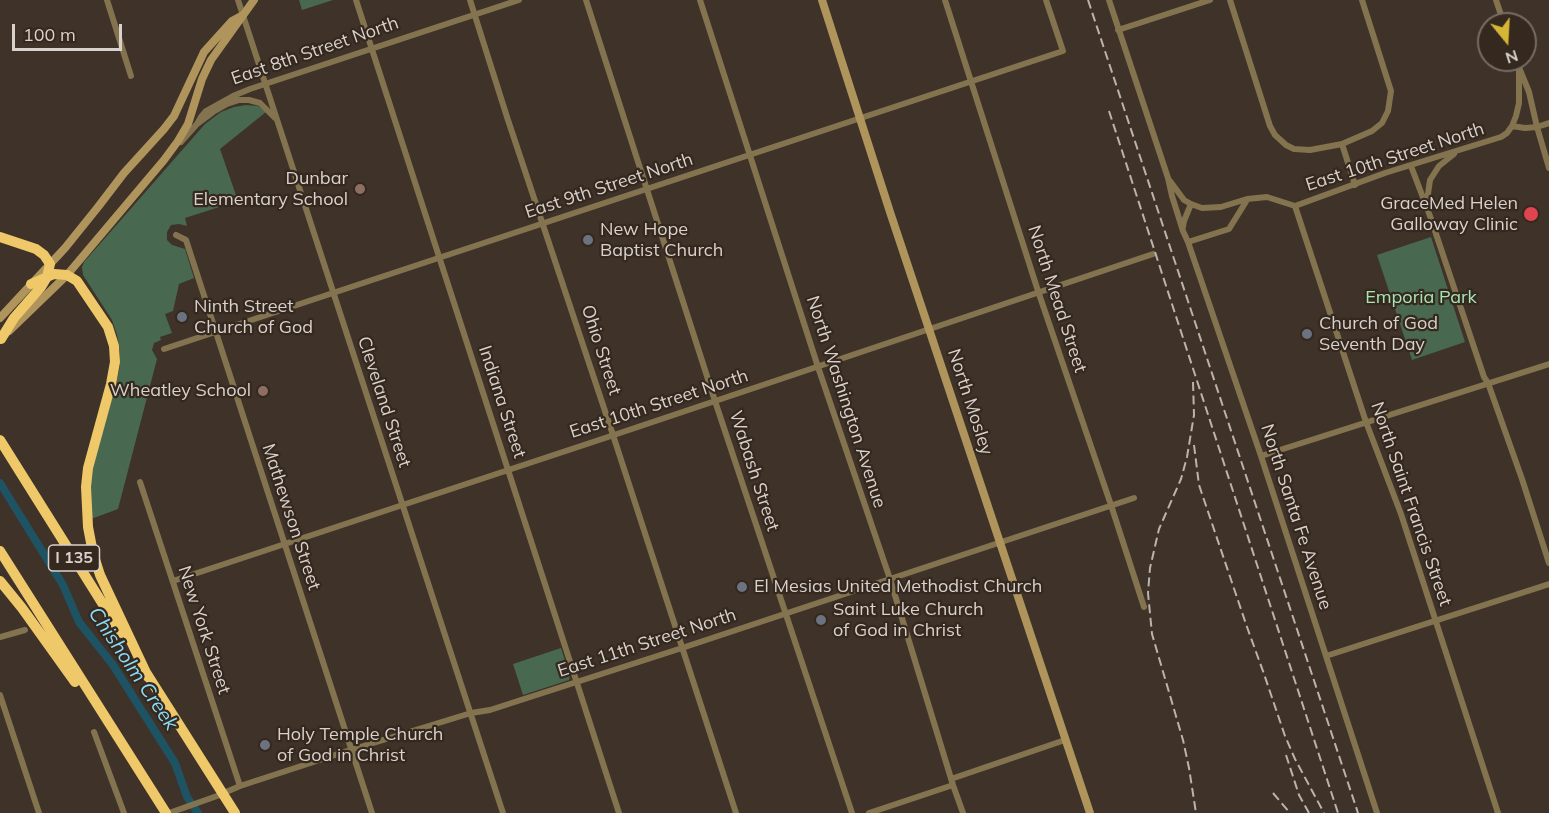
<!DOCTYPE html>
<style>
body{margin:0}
#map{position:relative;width:1549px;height:813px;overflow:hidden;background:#3e3229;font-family:Mulish,sans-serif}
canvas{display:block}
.north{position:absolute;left:1477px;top:12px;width:60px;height:60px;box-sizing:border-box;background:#34281f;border:2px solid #766c64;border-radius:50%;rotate:162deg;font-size:16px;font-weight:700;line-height:24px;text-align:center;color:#d9d1cc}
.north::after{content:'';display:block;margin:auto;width:21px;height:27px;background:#d5b534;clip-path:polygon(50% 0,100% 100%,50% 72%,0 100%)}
.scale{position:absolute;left:12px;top:24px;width:110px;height:27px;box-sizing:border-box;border:3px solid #d9d1cc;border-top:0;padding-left:8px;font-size:18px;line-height:21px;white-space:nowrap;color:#d9d1cc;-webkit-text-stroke:4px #34281f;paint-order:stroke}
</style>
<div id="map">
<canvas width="1549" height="813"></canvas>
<div class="north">N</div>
<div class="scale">100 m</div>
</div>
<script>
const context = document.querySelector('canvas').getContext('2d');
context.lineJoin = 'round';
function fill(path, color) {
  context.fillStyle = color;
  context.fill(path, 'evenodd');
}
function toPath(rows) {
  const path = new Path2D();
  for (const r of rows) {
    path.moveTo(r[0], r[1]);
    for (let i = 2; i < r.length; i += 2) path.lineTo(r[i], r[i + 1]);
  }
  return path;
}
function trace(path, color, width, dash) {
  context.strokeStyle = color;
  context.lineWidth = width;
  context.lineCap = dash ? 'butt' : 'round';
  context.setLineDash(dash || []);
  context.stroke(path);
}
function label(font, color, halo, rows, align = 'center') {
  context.font = font + ' Mulish,sans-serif';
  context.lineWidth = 4.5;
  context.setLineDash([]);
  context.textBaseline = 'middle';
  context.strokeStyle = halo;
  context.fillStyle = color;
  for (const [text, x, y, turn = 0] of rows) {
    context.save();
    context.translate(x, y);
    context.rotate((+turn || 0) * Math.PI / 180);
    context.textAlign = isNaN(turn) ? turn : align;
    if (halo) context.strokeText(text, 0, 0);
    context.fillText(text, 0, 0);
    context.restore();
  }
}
fill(toPath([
 [299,0,333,0,302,10],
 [246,105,258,106,266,112,220,149,238,201,185,218,187,226,179,224,171,225,167,232,167,240,172,245,185,249,194,278,179,284,173,311,165,314,172,333,160,337,161,340,154,343,152,350,157,359,118,509,91,519,89,488,92,468,116,384,120,366,120,351,117,335,112,320,83,275,82,267,84,262,205,124,221,112,234,107],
 [1431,237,1465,342,1412,360,1377,255],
 [561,648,570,676,569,680,523,695,513,664]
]), '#496850');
trace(toPath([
 [0,483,63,585,79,622,113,665,175,763,187,797,198,813]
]), '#1e5364', 8);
trace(toPath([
 [107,0,131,76],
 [238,0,503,813],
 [356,0,619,813],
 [470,0,507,117,613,435,736,813],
 [586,0,715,401,852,813],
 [700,0,818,367,890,579,953,785,963,813],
 [945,0,1038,291,1111,505,1144,607],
 [1109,0,1168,178,1172,196,1183,231,1188,242,1261,456,1377,813],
 [1230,0,1270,126,1275,135,1286,145,1294,149,1310,150,1342,144,1372,131,1382,123,1388,111,1391,91,1362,0],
 [1496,0,1504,24],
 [1118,30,1210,0],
 [1516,60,1529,92,1537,127,1549,168],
 [197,124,201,117,206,111,233,96,250,89,519,0],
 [1512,126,1525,128,1537,127,1549,123],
 [181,142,197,124,213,112,227,104,239,100,249,100,260,103,275,118],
 [1342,144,1355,185],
 [1411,166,1430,216,1484,377,1488,383,1522,479,1549,563],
 [1170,181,1184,200,1191,204,1202,208,1221,207,1247,199,1267,197,1295,206,1385,173,1501,137,1507,133,1512,126,1516,116,1519,103,1519,68],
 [1295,206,1366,422,1401,514,1498,813],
 [1429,209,1428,194,1430,180,1439,166,1454,154],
 [1183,227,1184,221,1191,204],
 [176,235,186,240,372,813],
 [1188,242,1229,229,1247,200],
 [164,349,1063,51,1046,0],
 [1261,456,1549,364],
 [140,482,240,786],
 [173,581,605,438,1153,254],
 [0,637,25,630],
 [1326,656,1549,584],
 [0,695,39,813],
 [94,732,124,813],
 [951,779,1065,740],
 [169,813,217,796,240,786,344,752,471,713,490,710,682,648,1134,498],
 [869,813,953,785]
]), '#83734f', 6);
trace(toPath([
 [822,0,890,212,1090,813],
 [0,318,65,248,98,207,124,173,164,129,174,116,204,52,232,21,243,15],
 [9,331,67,275,164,160,178,141,188,124,202,79,211,60,254,0]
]), '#af955b', 8);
trace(toPath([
 [0,237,36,249,44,255,50,264,47,277,41,287,14,318,1,339],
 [31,284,54,274,67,275,77,281,108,327,114,346,115,362,111,384,88,468,86,487,88,527,93,553,100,575,148,677],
 [0,440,121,633],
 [0,551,166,813],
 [0,581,22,608,75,682],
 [145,671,235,813]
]), '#efc869', 10);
trace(toPath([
 [1088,0,1358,813],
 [1109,111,1338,813],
 [1193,382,1194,415,1187,457,1181,479,1159,529,1150,568,1148,593,1152,634,1183,740,1189,768,1196,813],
 [1194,445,1199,485,1247,627,1264,674,1285,736,1295,759,1324,813],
 [1286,755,1299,795,1309,813],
 [1273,793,1290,813]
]), '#bbb3ad', 2, [9, 4.5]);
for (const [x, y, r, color] of [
 [360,189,6,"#8d6e63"],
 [1531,214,8,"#e0444e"],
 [588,240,6,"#6b7280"],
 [182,317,6,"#6b7280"],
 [1307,334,6,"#6b7280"],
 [263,391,6,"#8d6e63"],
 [742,587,6,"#6b7280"],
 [821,620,6,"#6b7280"],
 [265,745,6,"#6b7280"]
]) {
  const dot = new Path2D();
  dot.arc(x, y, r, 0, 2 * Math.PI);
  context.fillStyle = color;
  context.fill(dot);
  trace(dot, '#34281f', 2);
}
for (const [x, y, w] of [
 [74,558,51]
]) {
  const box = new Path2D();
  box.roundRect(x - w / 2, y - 13, w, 26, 4.5);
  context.fillStyle = '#34281f';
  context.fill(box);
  trace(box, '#d9d1cc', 1.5);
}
label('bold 16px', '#d9d1cc', null, [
 ["I 135",74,558]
]);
label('18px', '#d9d1cc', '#34281f', [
 ["East 8th Street North",315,51,-19],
 ["East 10th Street North",1395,157,-18],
 ["East 9th Street North",609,186,-18],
 ["North Mead Street",1057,299,72],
 ["Ohio Street",601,350,72],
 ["Cleveland Street",384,402,72],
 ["Indiana Street",502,402,72],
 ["North Washington Avenue",846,402,72],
 ["North Mosley",970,402,72],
 ["East 10th Street North",659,404,-18],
 ["Wabash Street",754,471,72],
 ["North Saint Francis Street",1411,504,71],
 ["Mathewson Street",291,517,72],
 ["North Santa Fe Avenue",1296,517,72],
 ["New York Street",204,630,72],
 ["East 11th Street North",647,643,-18]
]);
label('18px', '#d9d1cc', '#34281f', [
 ["Dunbar",348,179,"right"],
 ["Elementary School",348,200,"right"],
 ["GraceMed Helen",1518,204,"right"],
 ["Galloway Clinic",1518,225,"right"],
 ["New Hope",600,230],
 ["Baptist Church",600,251],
 ["Ninth Street",194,307],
 ["Church of God",194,328],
 ["Church of God",1319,324],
 ["Seventh Day",1319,345],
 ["Wheatley School",251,391,"right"],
 ["El Mesias United Methodist Church",754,587],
 ["Saint Luke Church",833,610],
 ["of God in Christ",833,631],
 ["Holy Temple Church",277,735],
 ["of God in Christ",277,756]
], 'left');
label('18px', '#a7e5b5', '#34281f', [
 ["Emporia Park",1421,298]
]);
label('italic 20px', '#88dbfa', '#34281f', [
 ["Chisholm Creek",133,669,56]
]);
</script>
